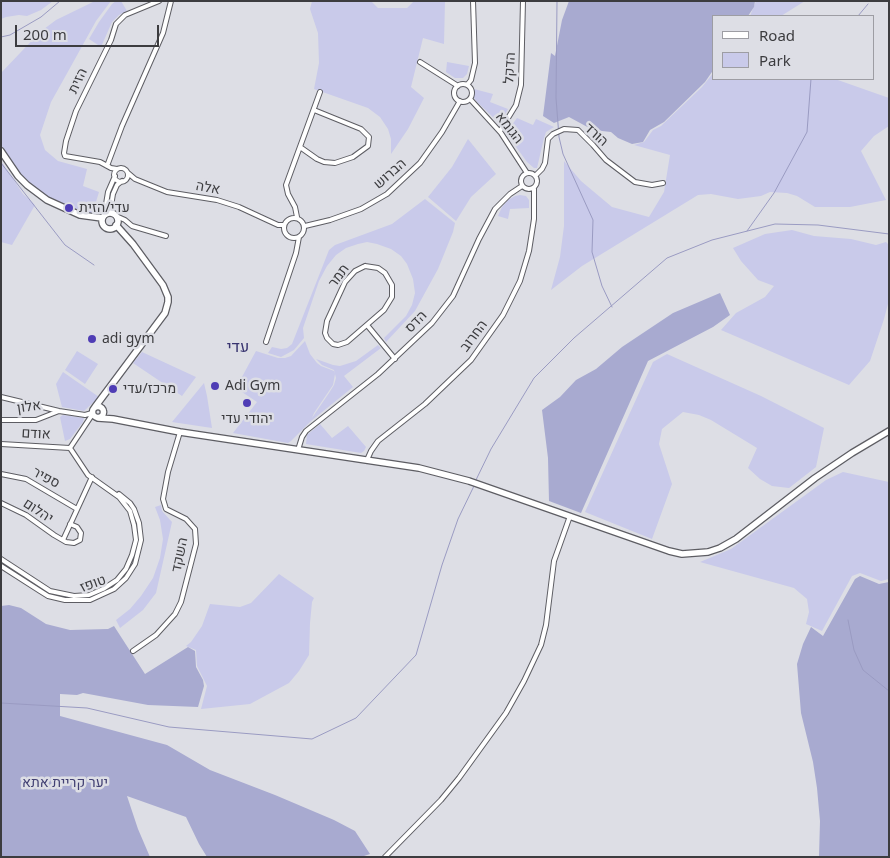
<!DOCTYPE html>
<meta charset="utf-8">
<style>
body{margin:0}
#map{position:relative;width:890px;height:858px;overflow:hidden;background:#dddee5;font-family:"Noto Sans",sans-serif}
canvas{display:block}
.frame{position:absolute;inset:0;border:2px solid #3c3c3f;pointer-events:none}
.legend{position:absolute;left:712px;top:15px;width:162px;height:65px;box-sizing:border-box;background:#dddee5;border:1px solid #9d9da3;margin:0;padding:6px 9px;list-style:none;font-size:15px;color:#3c3c3f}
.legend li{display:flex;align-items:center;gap:10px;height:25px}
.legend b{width:25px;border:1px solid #9d9da3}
.scale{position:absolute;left:15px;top:25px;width:144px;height:22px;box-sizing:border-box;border:2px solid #3c3c3f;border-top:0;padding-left:6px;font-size:15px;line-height:18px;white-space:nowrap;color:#3c3c3f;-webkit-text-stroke:4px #dddee5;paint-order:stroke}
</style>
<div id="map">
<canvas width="890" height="858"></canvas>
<div class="frame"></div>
<ul class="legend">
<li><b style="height:6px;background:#fff"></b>Road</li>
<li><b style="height:14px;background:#c9caea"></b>Park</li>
</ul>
<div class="scale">200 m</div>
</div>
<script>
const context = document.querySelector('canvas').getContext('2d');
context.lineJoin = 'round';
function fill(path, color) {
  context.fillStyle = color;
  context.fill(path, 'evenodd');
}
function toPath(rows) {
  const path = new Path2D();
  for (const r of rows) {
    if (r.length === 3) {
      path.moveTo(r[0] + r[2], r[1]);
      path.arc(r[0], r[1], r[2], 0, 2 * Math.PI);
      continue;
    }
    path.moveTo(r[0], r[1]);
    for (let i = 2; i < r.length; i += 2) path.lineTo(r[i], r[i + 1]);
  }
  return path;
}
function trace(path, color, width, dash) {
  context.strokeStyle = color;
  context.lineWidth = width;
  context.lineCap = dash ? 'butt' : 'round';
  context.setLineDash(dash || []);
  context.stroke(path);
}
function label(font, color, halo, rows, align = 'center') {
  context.font = font + ' "Noto Sans",Heebo,sans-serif';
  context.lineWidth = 5;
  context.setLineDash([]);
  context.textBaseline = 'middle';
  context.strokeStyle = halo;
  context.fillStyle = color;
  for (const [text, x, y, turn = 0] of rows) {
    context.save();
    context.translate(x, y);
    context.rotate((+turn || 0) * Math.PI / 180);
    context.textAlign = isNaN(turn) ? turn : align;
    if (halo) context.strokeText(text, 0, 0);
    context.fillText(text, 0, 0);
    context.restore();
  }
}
fill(toPath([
 [1,1,53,1,41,10,27,16,19,15,6,17,1,19],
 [95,1,111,1,96,21,70,68,51,102,40,135,45,150,58,161,87,169,83,186,99,192,92,215,56,203,41,193,22,176,8,158,1,146,1,73,40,32,56,20],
 [116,1,121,1,127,11,119,15,112,22,101,47,89,39,99,22,112,4],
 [312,1,371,1,378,8,407,8,414,1,445,1,444,44,423,38,411,87,424,98,408,129,391,154,391,139,388,129,380,117,368,108,314,89,319,63,318,33,310,9],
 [756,1,805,1,781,16,750,16],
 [447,62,469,66,467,74,463,78,455,78,446,72],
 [714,72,714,79,835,79,889,98,889,126,874,136,861,151,886,200,850,207,815,207,797,196,787,193,770,192,761,196,738,199,711,194,698,195,582,266,551,290,560,257,564,226,564,161,581,181,612,207,649,217,664,192,670,155,634,145,644,142,653,130,661,126,702,87],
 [474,89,493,94,490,102,508,109,502,120,497,121,477,102,474,98],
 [517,118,533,125,536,119,554,127,546,132,544,138,537,168,534,168,527,162,506,133],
 [468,139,496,174,471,197,456,221,428,197,452,167],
 [1,161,23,194,35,205,12,245,1,242],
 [520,195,526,196,529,200,529,208,510,209,508,219,498,216,502,207,508,200,515,196],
 [425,199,455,223,453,232,438,269,415,311,386,342,384,338,406,316,412,305,415,293,413,279,407,264,401,256,391,249,377,244,367,242,358,244,346,248,336,255,327,266,319,281,303,328,304,338,294,350,281,357,268,353,272,347,281,349,287,348,292,344,329,250,335,245,392,224],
 [792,230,814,236,851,239,876,245,886,242,889,245,889,300,884,319,870,361,849,385,721,330,736,313,765,297,774,286,758,280,741,261,733,248,765,234],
 [305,341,310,354,317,363,321,366,334,371,335,374,333,385,314,413,312,418,329,393,334,385,336,378,334,370,322,365,316,359,333,365,340,366,356,361,378,345,381,348,344,376,353,387,311,421,291,441,288,443,233,433,257,402,236,388,256,351,278,358,285,358,291,356],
 [77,351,98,364,85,384,65,370],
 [142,352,196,377,182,396,133,363],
 [667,354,761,396,824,428,816,467,789,488,772,486,760,479,748,468,757,448,711,420,699,415,683,412,662,429,659,444,672,484,652,539,585,512,653,362],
 [63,372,99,397,84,411,62,407,56,384],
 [204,383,207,396,212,428,172,422],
 [63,415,84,418,83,422,70,439,65,441,60,417],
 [320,424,332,438,348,426,366,447,364,451,361,453,306,444,307,435],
 [843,472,889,482,889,579,881,581,860,573,852,576,822,631,806,624,809,612,807,599,794,588,700,562,731,549,826,480],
 [161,505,162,511,172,522,156,593,143,610,120,628,116,620,130,609,141,596,153,578,160,558,163,539,160,520,155,507],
 [279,574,314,598,312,602,310,623,309,655,299,671,289,683,250,704,201,709,207,686,197,666,196,650,186,646,191,642,202,626,210,604,240,607,251,603]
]), '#c9caea');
fill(toPath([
 [569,1,755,1,754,7,748,16,714,16,714,69,705,82,664,122,650,130,643,142,632,144,618,138,611,132,593,130,569,117,554,123,543,116,551,53,555,56,562,20],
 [720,293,730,315,713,327,648,361,581,513,549,501,548,458,542,410,560,397,576,380,596,369,622,347,673,313],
 [860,576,879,584,889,582,889,857,819,857,820,821,817,788,813,762,801,713,797,664,803,644,811,627,823,636,855,579],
 [9,605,21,608,46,624,70,630,108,629,114,626,145,674,188,647,195,651,196,667,203,680,204,686,198,707,148,705,83,693,77,695,60,694,60,716,167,745,210,770,275,795,334,820,355,831,370,854,361,857,207,857,199,844,186,817,127,796,138,829,150,857,1,857,1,606]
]), '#a8aad0');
trace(toPath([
 [557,1,556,98,559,137,563,154,593,220,592,252,602,286,612,307],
 [858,16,868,4],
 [1,37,10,35,41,17,60,1],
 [1,163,65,245,94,265],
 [747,231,774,193,807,132,811,79],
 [475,482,491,449,534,378,574,338,667,258,712,240,775,224,818,225,889,234],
 [848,620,854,650,863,670,889,691],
 [1,703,87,708,169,727,312,739,356,718,416,655,442,565,458,519,474,486]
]), '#9a9bc2', 1);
const street = toPath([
 [420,62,458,86],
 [463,93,9],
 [467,85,471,80,475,63,473,1],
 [470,99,501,133,527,173],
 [500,131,516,105,521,85,523,1],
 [300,147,317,159,324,162,335,163,353,157,368,146,369,137,361,129,314,110],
 [107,166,122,126,163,33,171,1],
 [121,175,7],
 [117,169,111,168,100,162,65,156,64,153,66,141,76,111,111,40,116,24,125,15,159,1],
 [529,181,8],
 [128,173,135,179,167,192,217,200,239,207,278,225,284,225],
 [535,176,542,169,545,163,548,139,553,134,564,129,578,130,593,145,606,160,635,182,652,185,663,183],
 [113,214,111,206,113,194,117,185,122,181],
 [104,216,108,192,115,176],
 [116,216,125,220,132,226,166,236],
 [297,217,295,207,288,194,286,185,320,92],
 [294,228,10],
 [305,226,330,220,361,209,387,194,420,163,442,132,460,101],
 [365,266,378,268,385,273,392,285,392,297,384,310,347,342,338,345,333,344,327,338,325,333,327,321,345,282,355,271,365,266],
 [367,325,395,359],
 [266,342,296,253,299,237],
 [1,397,59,411,85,415,92,413],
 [1,420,36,420,59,411],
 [1,444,70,448],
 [70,448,92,415],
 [298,450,302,437,306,431,378,374,432,323,453,296,479,239,495,209,510,194,522,186],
 [367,460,371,451,378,441,425,404,471,360,503,315,520,281,529,251,534,219,534,189],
 [1,474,26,479,77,509],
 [1,503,26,515,54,535,66,542,74,543,80,540,81,533,77,527,70,524],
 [63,540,92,477],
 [1,559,50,591,74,596,89,595,103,589,117,580,126,569,132,555,136,540,134,525,130,511,119,497,88,475,70,448],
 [1,566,40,591,48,596,65,600,90,600,114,589,126,578,135,564,141,540,139,523,134,509,130,503,119,494],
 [133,651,156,635,175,614,181,602,196,544,195,529,186,519,166,509,163,499,168,472,180,432],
 [385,857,441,800,459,778,506,713,524,681,541,645,546,625,554,561,570,516]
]);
const secondary = toPath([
 [1,151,18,176,27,185,47,200,80,215,102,218],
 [110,221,8],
 [98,412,5.5],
 [95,407,165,313,168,302,168,297,163,285,133,244,116,225],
 [98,418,113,419,180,432,419,468,469,481,669,551,682,554,708,552,720,548,736,539,815,478,852,453,889,431]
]);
trace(street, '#5d5d63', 6);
trace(secondary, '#5d5d63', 8);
trace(street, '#fff', 4);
trace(secondary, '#fff', 5.5);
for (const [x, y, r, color] of [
 [69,208,5,"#4f3db5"],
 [92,339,5,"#4f3db5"],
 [215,386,5,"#4f3db5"],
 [113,389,5,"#4f3db5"],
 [247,403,5,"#4f3db5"]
]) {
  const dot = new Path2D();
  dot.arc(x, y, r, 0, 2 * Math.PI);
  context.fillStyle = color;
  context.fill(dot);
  trace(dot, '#dddee5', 2);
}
label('14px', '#3c3c3f', '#dddee5', [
 ["הדקל",510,68,-86],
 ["הזית",78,81,-65],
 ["הגומא",509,128,52],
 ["הורד",596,135,42],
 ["הברוש",390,174,-41],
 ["אלה",208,188,10],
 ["תמר",339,276,-54],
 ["הדס",416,322,-46],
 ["החרוב",474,336,-53],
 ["אלון",29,407,-8],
 ["אודם",36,434,3],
 ["ספיר",46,478,28],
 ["יהלום",38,511,33],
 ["השקד",180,555,-78],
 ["טופז",93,584,-20]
]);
label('14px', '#3c3c3f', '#dddee5', [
 ["עדי/הזית",79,208],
 ["adi gym",102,339],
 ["Adi Gym",225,386],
 ["מרכז/עדי",123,389],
 ["יהודי עדי",247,419,"center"]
], 'left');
label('14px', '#424073', '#dddee5', [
 ["יער קריית אתא",65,783]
]);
label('16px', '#383470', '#dddee5', [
 ["עדי",238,347]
]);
</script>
